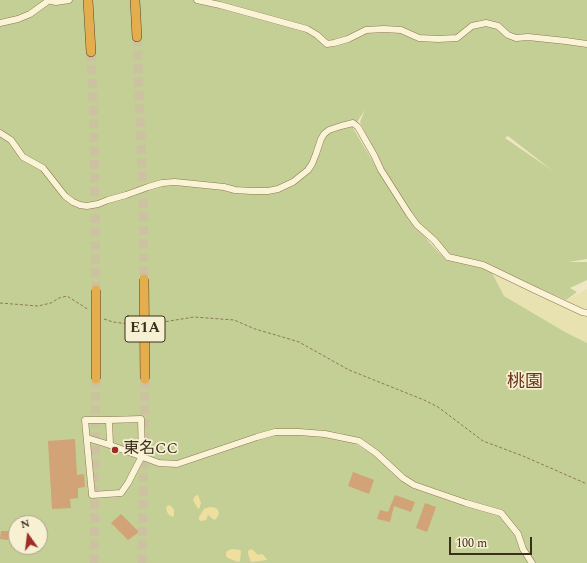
<!DOCTYPE html>
<meta charset="utf-8">
<style>
body{margin:0}
#map{position:relative;width:587px;height:563px;overflow:hidden;background:#f0e6c2;font-family:Spectral,serif}
canvas{display:block}
.north{position:absolute;left:8px;top:515px;width:40px;height:40px;box-sizing:border-box;background:#f7f0d2;border:1px solid #aba28a;border-radius:50%;rotate:346deg;font-size:11px;font-weight:700;line-height:16px;text-align:center;color:#3a2e1d}
.north::after{content:'';display:block;margin:auto;width:14px;height:18px;background:#9e2d25;clip-path:polygon(50% 0,100% 100%,50% 72%,0 100%)}
.scale{position:absolute;left:449px;top:537px;width:83px;height:18px;box-sizing:border-box;border:2px solid #3a2e1d;border-top:0;padding-left:5px;font-size:12px;line-height:14px;white-space:nowrap;color:#3a2e1d;-webkit-text-stroke:3px #f7f0d2;paint-order:stroke}
</style>
<div id="map">
<canvas width="587" height="563"></canvas>
<div class="north">N</div>
<div class="scale">100 m</div>
</div>
<script>
const context = document.querySelector('canvas').getContext('2d');
context.lineJoin = 'round';
function fill(path, color) {
  context.fillStyle = color;
  context.fill(path, 'evenodd');
}
function toPath(rows) {
  const path = new Path2D();
  for (const r of rows) {
    path.moveTo(r[0], r[1]);
    for (let i = 2; i < r.length; i += 2) path.lineTo(r[i], r[i + 1]);
  }
  return path;
}
function trace(path, color, width, dash) {
  context.strokeStyle = color;
  context.lineWidth = width;
  context.lineCap = dash ? 'butt' : 'round';
  context.setLineDash(dash || []);
  context.stroke(path);
}
function label(font, color, halo, rows, align = 'center') {
  context.font = font + ' Spectral,"Noto Sans JP",serif';
  context.lineWidth = 3.5;
  context.setLineDash([]);
  context.textBaseline = 'middle';
  context.strokeStyle = halo;
  context.fillStyle = color;
  for (const [text, x, y, turn = 0] of rows) {
    context.save();
    context.translate(x, y);
    context.rotate((+turn || 0) * Math.PI / 180);
    context.textAlign = isNaN(turn) ? turn : align;
    if (halo) context.strokeText(text, 0, 0);
    context.fillText(text, 0, 0);
    context.restore();
  }
}
fill(toPath([
 [490,269,587,314,587,343,565,332,504,296],
 [587,289,587,313,565,301]
]), '#e7e2af');
fill(toPath([
 [0,0,587,0,587,259,569,262,587,262,587,280,570,288,577,292,566,300,511,276,490,269,504,296,565,332,587,343,587,563,0,563],
 [365,110,360,122,382,166,417,221,450,255,487,268,446,260,429,242,384,180,353,128],
 [508,136,553,171,505,138],
 [337,432,364,443,392,466,338,433],
 [16,523,40,523,40,547,16,547]
]), '#c4cf95');
fill(toPath([
 [198,495,201,503,199,509,197,507,193,500,195,496],
 [169,505,172,507,174,510,174,514,173,517,169,515,167,512,166,507],
 [210,507,216,508,218,510,219,513,217,518,214,520,208,515,206,520,201,521,199,520,199,517,204,509],
 [233,549,240,550,241,551,240,561,238,562,228,558,226,556,226,552,229,550],
 [251,549,253,550,258,555,262,554,266,558,267,560,251,562,248,554,248,551]
]), '#eedf9e');
fill(toPath([
 [75,439,77,475,84,474,85,487,78,488,78,498,70,499,71,508,52,509,48,441],
 [353,472,374,480,369,494,348,486],
 [395,495,415,502,411,512,394,506,390,522,377,519,380,510,388,512],
 [425,503,436,507,427,532,416,528],
 [121,514,139,532,128,540,111,523],
 [1,531,9,531,8,540,0,539]
]), '#d1a376');
trace(toPath([
 [137,37,143,198,144,279],
 [91,52,94,127,96,290],
 [94,563,96,379],
 [142,563,145,379]
]), '#ccc1a1', 9, [9, 4.5]);
const minor = toPath([
 [47,0,56,2,69,0],
 [197,0,220,5,307,29,317,35,327,44,334,43,348,39,366,30,384,29,401,30,419,38,438,39,457,38,472,26,486,23,498,26,508,35,516,38,528,37,566,41,587,44],
 [0,23,18,19,30,14,48,1],
 [0,133,11,140,23,157,43,168,65,196,73,202,80,205,87,206,98,204,108,200,126,195,148,187,162,183,175,182,224,187,235,190,251,191,268,191,278,189,293,182,308,170,312,164,316,154,321,139,324,134,329,130,341,126,353,123,358,127,374,155,381,170,409,214,417,225,434,240,448,257,483,265,535,290,582,312,587,313],
 [109,420,85,420,92,495,121,493,128,483,142,456,141,419,109,420,110,445],
 [87,438,110,445,159,463,177,464,257,437,275,432,299,432,325,434,359,441,376,453,403,478,414,485,466,503,501,513,518,534,523,549,532,563]
]);
const highway = toPath([
 [88,0,91,52],
 [135,0,137,37]
]);
trace(minor, '#8c7858', 7);
trace(highway, '#59452d', 10);
trace(toPath([
 [0,303,38,306,51,303,59,298,67,296,89,310],
 [104,319,113,322,138,325],
 [151,324,194,317,234,320,255,329,286,338,299,342,349,370,424,400,438,407,483,441,523,456,587,484]
]), '#8c7858', 1, [3, 2]);
trace(minor, '#fbf3d6', 6);
trace(highway, '#e4ae4e', 9);
const highwayBridge = toPath([
 [144,279,145,379],
 [96,379,96,290]
]);
trace(highwayBridge, '#59452d', 10, []);
trace(highwayBridge, '#e4ae4e', 9);
for (const [x, y, r, color] of [
 [115,450,4,"#9e2d25"]
]) {
  const dot = new Path2D();
  dot.arc(x, y, r, 0, 2 * Math.PI);
  context.fillStyle = color;
  context.fill(dot);
  trace(dot, '#f7f0d2', 1.5);
}
for (const [x, y, w] of [
 [145,329,40]
]) {
  const box = new Path2D();
  box.roundRect(x - w / 2, y - 13, w, 26, 3);
  context.fillStyle = '#f7f0d2';
  context.fill(box);
  trace(box, '#3a2e1d', 1);
}
label('bold 15px', '#3a2e1d', null, [
 ["E1A",145,329]
]);
label('16px', '#3a2e1d', '#f7f0d2', [
 ["東名CC",123,450]
], 'left');
label('18px', '#6a311a', '#f7f0d2', [
 ["桃園",525,383]
]);
</script>
